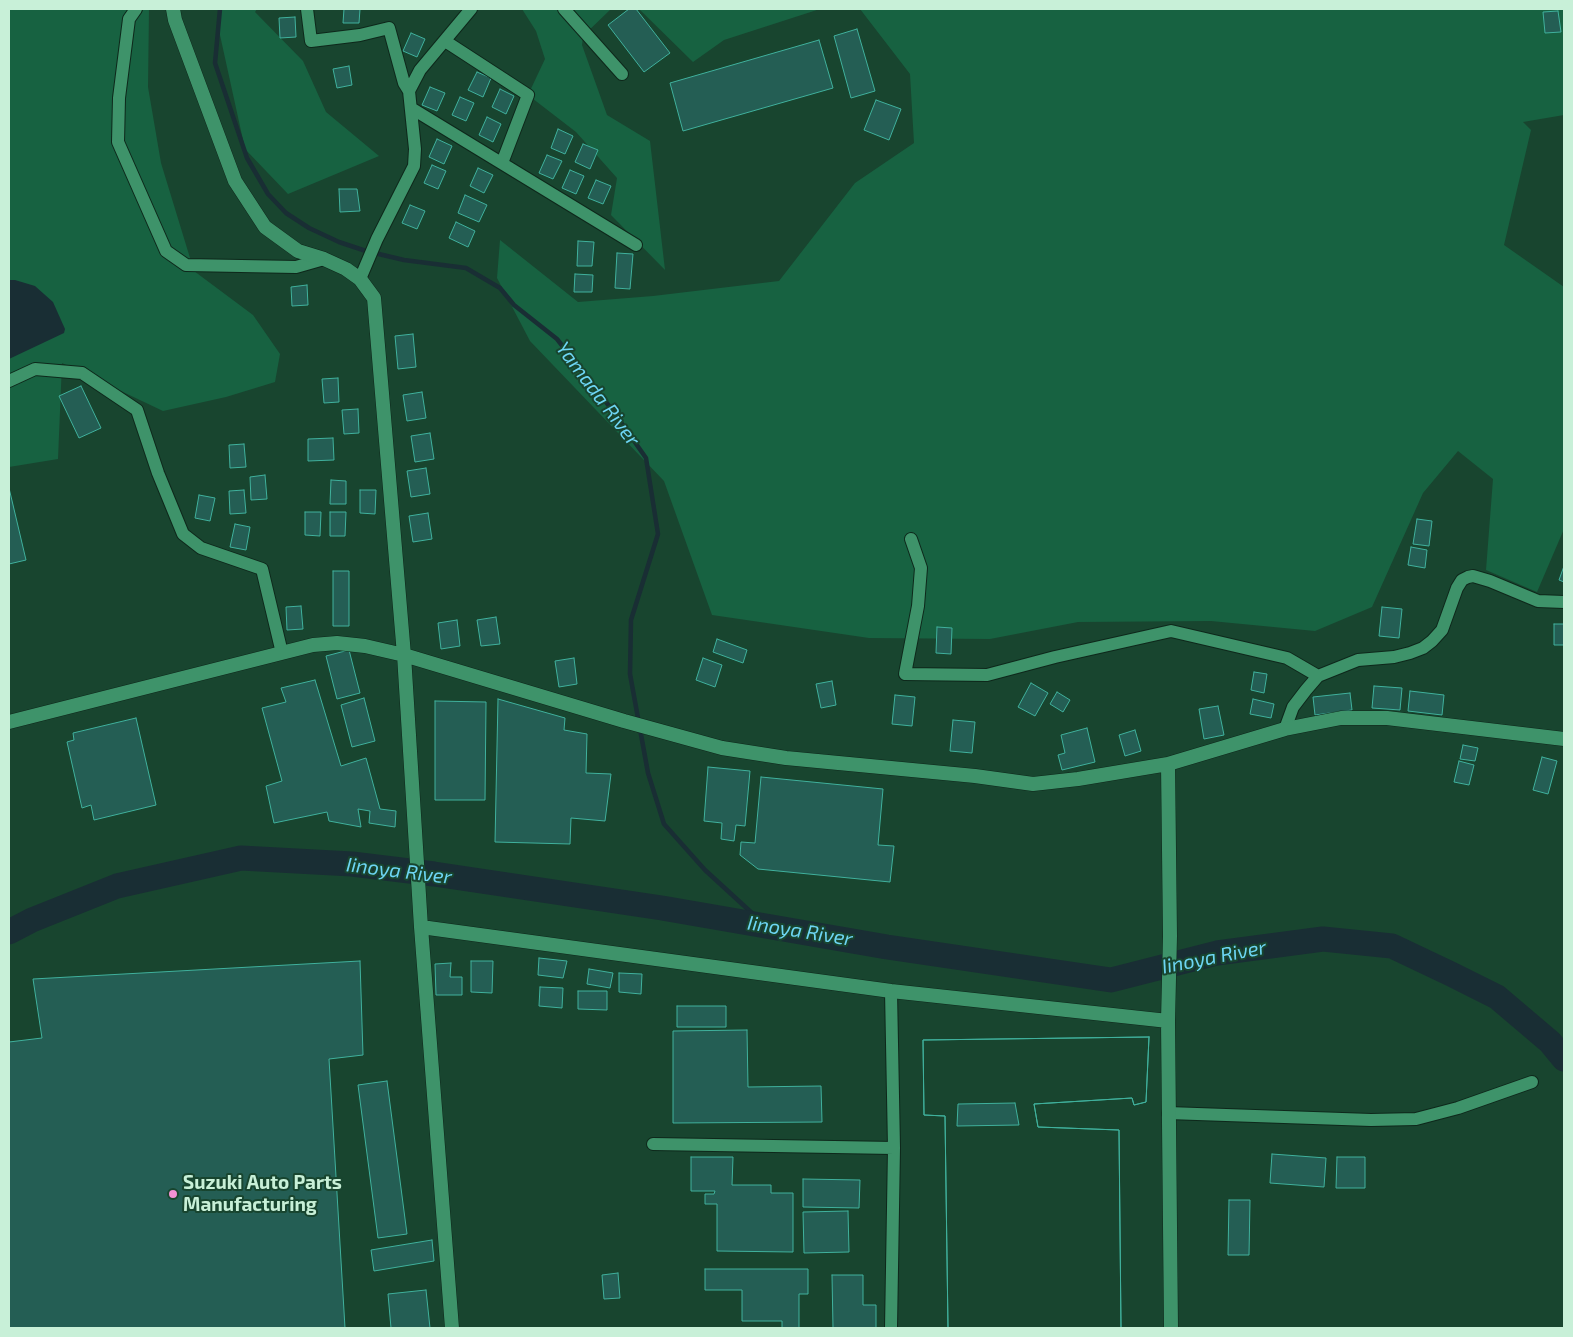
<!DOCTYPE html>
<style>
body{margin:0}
#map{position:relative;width:1573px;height:1337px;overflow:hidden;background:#18452f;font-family:"Exo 2",sans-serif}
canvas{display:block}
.frame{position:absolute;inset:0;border:10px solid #c8f0d8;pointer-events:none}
</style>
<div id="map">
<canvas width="1573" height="1337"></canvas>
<div class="frame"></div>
</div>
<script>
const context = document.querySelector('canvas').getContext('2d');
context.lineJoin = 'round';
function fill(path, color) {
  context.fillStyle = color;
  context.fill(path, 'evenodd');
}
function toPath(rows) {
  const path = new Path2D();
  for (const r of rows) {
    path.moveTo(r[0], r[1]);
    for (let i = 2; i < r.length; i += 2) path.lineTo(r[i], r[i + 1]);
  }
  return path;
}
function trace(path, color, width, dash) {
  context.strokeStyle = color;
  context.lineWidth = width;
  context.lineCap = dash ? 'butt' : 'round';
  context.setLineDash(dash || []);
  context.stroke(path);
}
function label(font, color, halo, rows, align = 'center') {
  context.font = font + ' "Exo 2",sans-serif';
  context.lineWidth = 4;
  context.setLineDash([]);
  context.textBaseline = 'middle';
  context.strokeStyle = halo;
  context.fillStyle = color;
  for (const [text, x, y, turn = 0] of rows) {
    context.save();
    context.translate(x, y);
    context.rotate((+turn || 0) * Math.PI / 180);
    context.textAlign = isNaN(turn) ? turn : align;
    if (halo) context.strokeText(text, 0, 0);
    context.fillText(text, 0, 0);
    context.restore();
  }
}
fill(toPath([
 [9,9,149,9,148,87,161,163,194,271,253,315,280,354,275,382,226,397,163,411,62,363,58,459,9,467],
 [222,9,257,9,255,12,303,61,326,112,379,156,288,194,245,149,218,26],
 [522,9,611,9,583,36,582,45,607,115,650,141,665,270,611,215,617,178,576,132,528,95,545,59,536,31],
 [639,9,820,9,724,40,693,62],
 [860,9,1564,9,1564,115,1523,122,1531,130,1504,245,1564,287,1564,529,1537,592,1486,570,1493,479,1458,451,1423,493,1372,607,1315,631,1211,621,1078,622,990,639,869,638,712,615,664,481,530,341,497,278,500,240,578,302,653,296,779,281,855,183,914,143,910,74]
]), '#176241');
fill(toPath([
 [9,280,15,280,35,286,53,302,65,329,64,333,9,359]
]), '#192e34');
trace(toPath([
 [220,9,215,63,247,158,268,194,286,213,309,228,339,242,366,251,404,260,466,268,500,288,514,305,557,339,613,411,646,458,658,534,631,620,630,674,648,773,664,824,705,870,765,925]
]), '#192e34', 4.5);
trace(toPath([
 [9,932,32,920,117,886,241,858,352,864,434,874,662,908,887,947,1111,980,1217,953,1323,939,1392,946,1451,974,1497,997,1550,1042,1564,1059]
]), '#192e34', 25);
const building = toPath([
 [344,9,360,9,359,23,343,23,344,9],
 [629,9,636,9,670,53,644,72,608,25,629,9],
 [1558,11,1561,32,1545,33,1543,12,1558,11],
 [295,17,296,37,280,38,279,18,295,17],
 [857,29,875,91,851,98,834,36,857,29],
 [411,33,425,39,417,57,403,51,411,33],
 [819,40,833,88,683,131,670,83,819,40],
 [349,66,352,85,337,88,333,69,349,66],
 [477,72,491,78,483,97,468,90,477,72],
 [430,87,445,93,437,111,422,105,430,87],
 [500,89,514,96,506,114,492,107,500,89],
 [460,97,474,103,466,121,452,115,460,97],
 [876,100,901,109,889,140,864,130,876,100],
 [487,117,501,124,493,142,479,135,487,117],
 [558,129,573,136,565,154,551,148,558,129],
 [437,139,452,146,444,164,429,157,437,139],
 [583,144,598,150,590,169,575,162,583,144],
 [547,155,562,161,553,179,539,173,547,155],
 [432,165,446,171,438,189,424,183,432,165],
 [478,168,493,175,484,193,470,186,478,168],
 [570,170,584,176,576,194,562,188,570,170],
 [596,180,611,186,603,204,588,198,596,180],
 [339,189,357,189,360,211,340,212,339,189],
 [465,195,487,205,479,222,458,213,465,195],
 [410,205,425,211,417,229,402,223,410,205],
 [456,222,475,231,468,247,449,238,456,222],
 [578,241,594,242,592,266,577,266,578,241],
 [617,253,633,254,630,289,615,288,617,253],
 [575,274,593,275,592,292,574,292,575,274],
 [307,285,308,305,292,306,291,287,307,285],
 [413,334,416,367,398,369,395,336,413,334],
 [338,378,339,402,324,403,322,379,338,378],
 [81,386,101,428,79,438,59,396,81,386],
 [422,392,426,418,407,421,403,395,422,392],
 [358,409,359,433,344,434,342,410,358,409],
 [430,433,434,459,415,462,411,436,430,433],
 [333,438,334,460,308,461,308,439,333,438],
 [244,444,246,467,230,468,229,445,244,444],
 [426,468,430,494,411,497,407,471,426,468],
 [265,475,267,499,251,500,250,477,265,475],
 [331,480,346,481,346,504,330,504,331,480],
 [9,488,26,560,9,564,9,488],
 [244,490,246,513,230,514,229,491,244,490],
 [360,490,376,490,375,514,360,513,360,490],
 [199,495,215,498,210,521,195,518,199,495],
 [305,512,321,512,320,536,305,535,305,512],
 [330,512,346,512,345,536,330,536,330,512],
 [428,513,432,539,413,542,409,516,428,513],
 [1417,519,1432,521,1429,546,1413,544,1417,519],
 [235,524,250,527,246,550,230,547,235,524],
 [1411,547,1427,550,1425,568,1408,565,1411,547],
 [1564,566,1564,582,1559,580,1564,566],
 [333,571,349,571,349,626,333,626,333,571],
 [301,606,303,629,287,630,286,607,301,606],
 [1382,607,1402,609,1399,638,1379,636,1382,607],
 [496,617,500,644,481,646,477,620,496,617],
 [457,620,460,646,441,649,438,623,457,620],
 [1554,624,1564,624,1564,645,1554,645,1554,624],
 [937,627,952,628,951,654,936,653,937,627],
 [717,639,747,650,743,663,713,652,717,639],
 [349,650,360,693,337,699,326,656,349,650],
 [574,658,577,684,559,687,555,661,574,658],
 [703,658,722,665,715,687,696,680,703,658],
 [1254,672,1267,674,1264,693,1251,690,1254,672],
 [315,680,341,766,366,758,380,809,396,811,395,827,369,823,370,811,358,809,361,827,329,821,327,812,274,823,266,786,282,781,262,708,286,702,281,688,315,680],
 [832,681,836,705,821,708,816,684,832,681],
 [1031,683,1048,693,1035,716,1018,707,1031,683],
 [1374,686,1402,688,1400,710,1372,708,1374,686],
 [1410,691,1444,695,1442,715,1408,711,1410,691],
 [1057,692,1070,700,1063,712,1050,704,1057,692],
 [1350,693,1352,710,1315,715,1313,697,1350,693],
 [895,695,915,697,912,726,892,724,895,695],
 [364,698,375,741,352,747,341,705,364,698],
 [498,699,565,718,564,730,587,734,586,773,611,774,605,821,571,818,570,844,495,842,498,699],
 [1253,699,1274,704,1271,718,1250,714,1253,699],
 [435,701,486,702,485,800,435,800,435,701],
 [1218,706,1224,735,1204,739,1199,709,1218,706],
 [136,718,156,805,94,820,91,805,82,808,67,742,74,740,73,733,136,718],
 [953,720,975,722,972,753,950,751,953,720],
 [1087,728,1095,762,1062,770,1058,755,1065,753,1061,735,1087,728],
 [1135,730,1141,751,1125,756,1119,735,1135,730],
 [1463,745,1478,748,1475,761,1460,759,1463,745],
 [1542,757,1557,761,1548,794,1533,790,1542,757],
 [1459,761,1474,765,1469,785,1454,782,1459,761],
 [708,767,750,771,745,826,736,825,734,841,721,839,722,823,704,821,708,767],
 [761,777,883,789,878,845,894,846,890,882,758,869,740,855,741,842,755,843,761,777],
 [539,958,567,961,563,978,538,975,539,958],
 [360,961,363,1055,329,1059,345,1328,9,1328,9,1042,42,1038,33,979,360,961],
 [471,961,493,961,492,993,471,992,471,961],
 [451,963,450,977,462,977,462,995,436,995,435,964,451,963],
 [589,969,613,973,610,988,587,984,589,969],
 [619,973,642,974,641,994,619,992,619,973],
 [540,987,563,988,562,1008,539,1006,540,987],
 [578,991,607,991,607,1010,578,1009,578,991],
 [677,1006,726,1006,726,1027,677,1027,677,1006],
 [747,1030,748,1087,821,1086,822,1122,673,1123,673,1031,747,1030],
 [1149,1037,1146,1102,1134,1105,1132,1098,1034,1104,1038,1127,1119,1130,1121,1328,948,1328,945,1116,924,1115,923,1040,1149,1037],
 [1015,1103,1019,1125,957,1126,958,1104,1015,1103],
 [1149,1037,1146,1102,1134,1105,1132,1098,1034,1104,1038,1127,1119,1130,1121,1328,948,1328,945,1116,924,1115,923,1040,1149,1037],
 [387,1081,407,1234,378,1238,358,1085,387,1081],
 [1272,1154,1326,1158,1324,1187,1270,1183,1272,1154],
 [691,1157,733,1157,732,1185,771,1185,771,1193,793,1193,793,1252,717,1251,717,1204,705,1204,705,1194,714,1194,715,1191,691,1191,691,1157],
 [1337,1157,1365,1157,1365,1188,1336,1188,1337,1157],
 [803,1179,860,1180,859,1208,803,1207,803,1179],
 [1229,1200,1250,1200,1249,1255,1228,1255,1229,1200],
 [848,1211,849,1252,804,1253,803,1212,848,1211],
 [432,1240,434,1261,374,1271,371,1250,432,1240],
 [705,1269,808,1269,808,1294,799,1294,799,1328,782,1328,782,1321,742,1321,742,1290,705,1290,705,1269],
 [618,1273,620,1298,604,1299,602,1275,618,1273],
 [832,1275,863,1275,863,1305,876,1305,876,1328,833,1328,832,1275],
 [426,1290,430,1328,391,1328,388,1294,426,1290]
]);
fill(building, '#245e54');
trace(building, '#40b19d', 1);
const minor = toPath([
 [136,9,129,19,119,98,118,142,166,251,186,265,296,267,324,259],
 [307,9,311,41,360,35,389,28,404,83,409,91],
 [564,9,622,74],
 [445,41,528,95,502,163],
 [411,108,636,245],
 [360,279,377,239,414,166,415,149,409,91,420,70,471,9],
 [9,381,35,369,82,373,137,410,158,473,183,534,201,548,262,569,282,653],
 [911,539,921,568,918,606,905,674,987,675,1055,657,1171,631,1287,658,1318,676],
 [1285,729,1293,707,1306,690,1318,676,1358,660,1394,657,1410,653,1423,648,1432,641,1442,630,1457,588,1462,580,1468,577,1473,576,1490,581,1538,601,1564,602],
 [1168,1113,1371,1120,1416,1119,1458,1108,1532,1082],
 [653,1144,894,1148],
 [891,1328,894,1148,891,991]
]);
const tertiary = toPath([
 [173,9,175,20,235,181,265,227,298,251,324,259,346,269,360,279,374,298,404,655,421,927,452,1328],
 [9,722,313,645,337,643,365,646,404,655,624,721,722,748,786,758,975,776,1033,784,1078,779,1168,764,1285,729,1341,718,1387,718,1564,739],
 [1168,764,1170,936,1168,1021,1171,1328],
 [421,927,891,991,1168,1021]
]);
trace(minor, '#0e281b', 14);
trace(tertiary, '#0e281b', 15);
trace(minor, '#3e936a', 12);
trace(tertiary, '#3e936a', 14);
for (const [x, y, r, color] of [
 [173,1194,5,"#f391d5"]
]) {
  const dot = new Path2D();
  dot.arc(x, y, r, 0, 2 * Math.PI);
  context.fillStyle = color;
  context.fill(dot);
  trace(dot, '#18452f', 2);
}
label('bold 19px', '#c8f0d8', '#18452f', [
 ["Suzuki Auto Parts",183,1183],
 ["Manufacturing",183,1205]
], 'left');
label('italic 20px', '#6dd5f3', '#18452f', [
 ["Yamada River",598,394,53],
 ["Iinoya River",399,871,7],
 ["Iinoya River",800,931,9],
 ["Iinoya River",1214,957,-11]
]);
</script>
